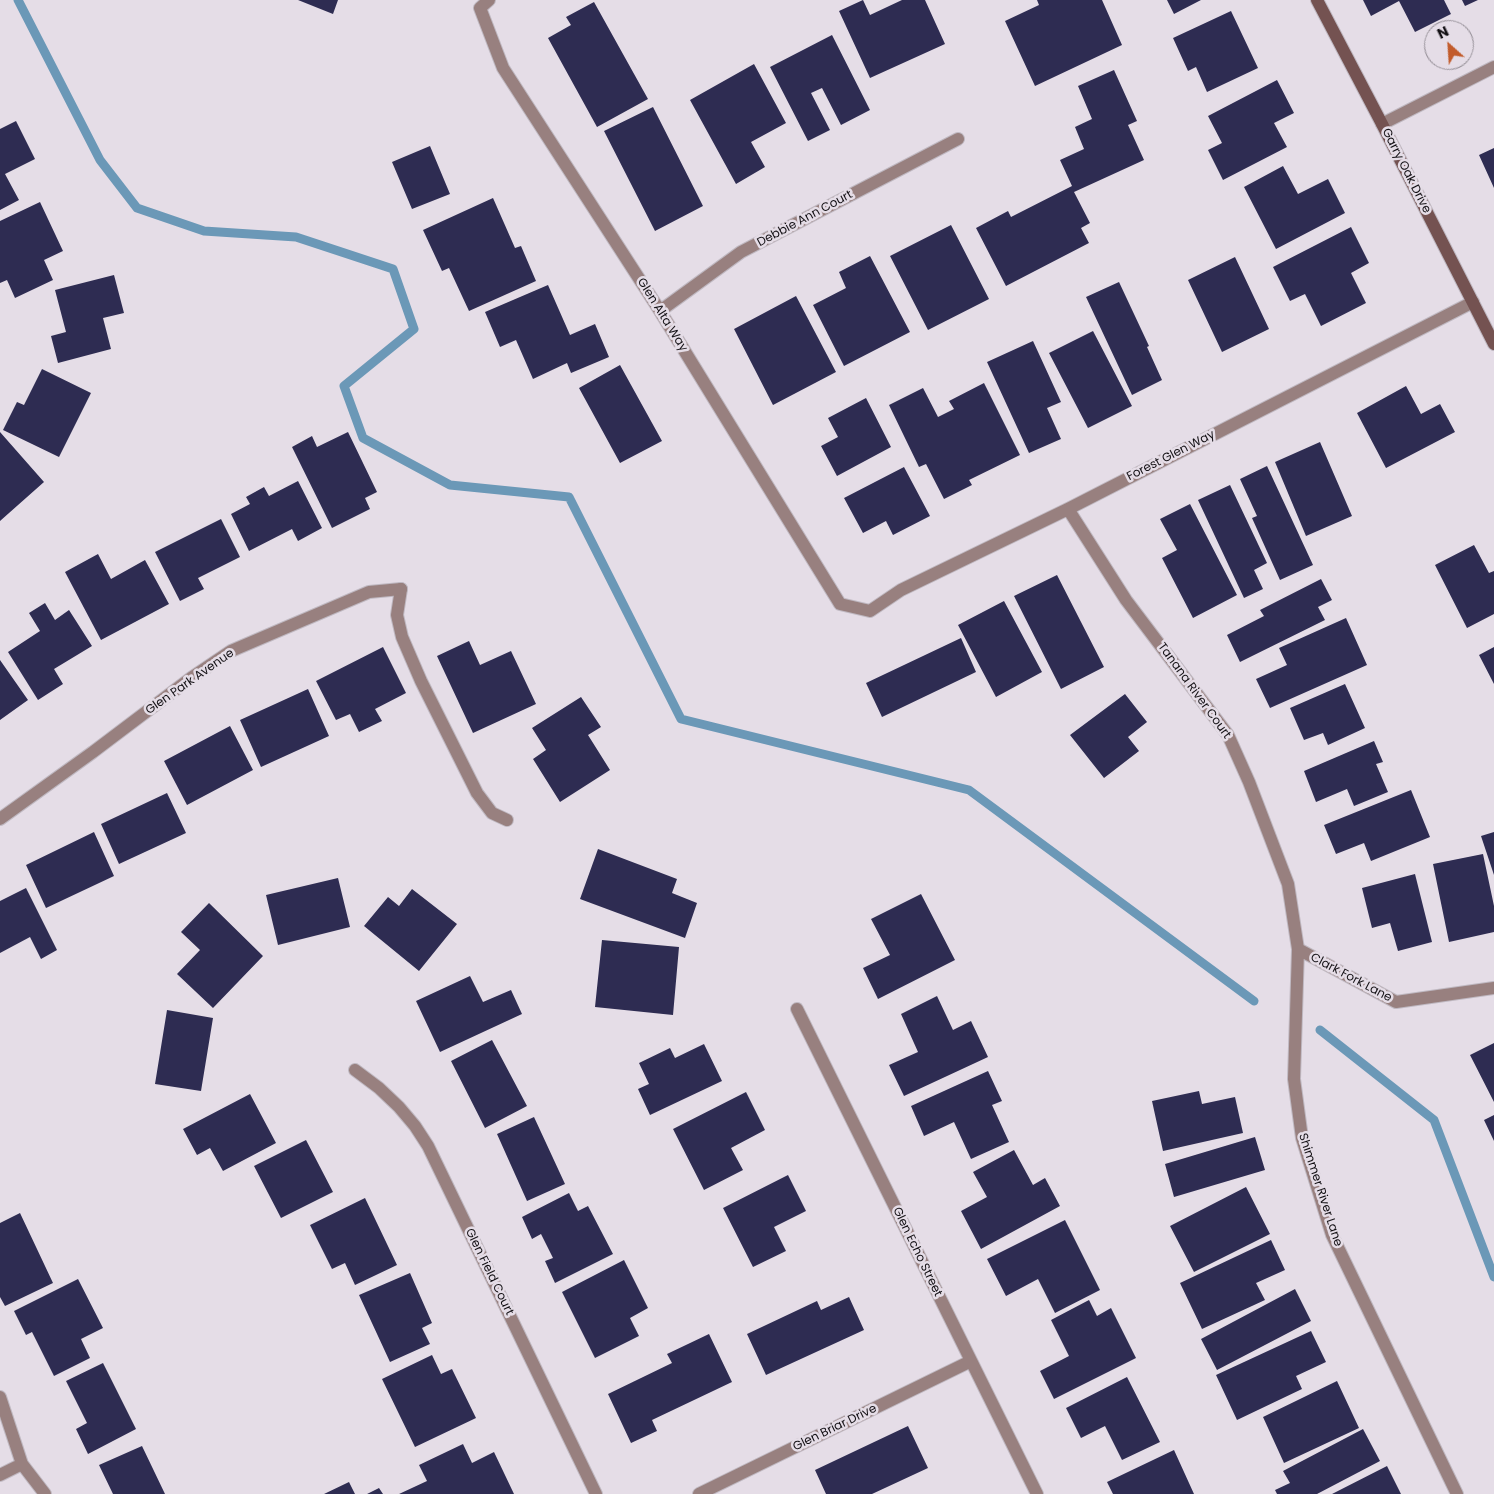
<!DOCTYPE html>
<style>
body{margin:0}
#map{position:relative;width:1494px;height:1494px;overflow:hidden;background:#e5dde7;font-family:Poppins,sans-serif}
canvas{display:block}
.north{position:absolute;left:1424px;top:20px;width:50px;height:50px;box-sizing:border-box;background:#e5dde7;border:1px solid #918b93;border-radius:50%;rotate:334deg;font-size:14px;font-weight:700;line-height:20px;text-align:center;color:#131014}
.north::after{content:'';display:block;margin:auto;width:18px;height:22px;background:#c25c2c;clip-path:polygon(50% 0,100% 100%,50% 72%,0 100%)}
</style>
<div id="map">
<canvas width="1494" height="1494"></canvas>
<div class="north">N</div>
</div>
<script>
const context = document.querySelector('canvas').getContext('2d');
context.lineJoin = 'round';
function toPath(rows) {
  const path = new Path2D();
  for (const r of rows) {
    path.moveTo(r[0], r[1]);
    for (let i = 2; i < r.length; i += 2) path.lineTo(r[i], r[i + 1]);
  }
  return path;
}
function trace(path, color, width, dash) {
  context.strokeStyle = color;
  context.lineWidth = width;
  context.lineCap = dash ? 'butt' : 'round';
  context.setLineDash(dash || []);
  context.stroke(path);
}
function fill(path, color) {
  context.fillStyle = color;
  context.fill(path, 'evenodd');
}
function label(font, color, halo, rows, align = 'center') {
  context.font = font + ' Poppins,sans-serif';
  context.lineWidth = 5;
  context.setLineDash([]);
  context.textBaseline = 'middle';
  context.strokeStyle = halo;
  context.fillStyle = color;
  for (const [text, x, y, turn = 0] of rows) {
    context.save();
    context.translate(x, y);
    context.rotate((+turn || 0) * Math.PI / 180);
    context.textAlign = isNaN(turn) ? turn : align;
    if (halo) context.strokeText(text, 0, 0);
    context.fillText(text, 0, 0);
    context.restore();
  }
}
trace(toPath([
 [18,0,100,160,137,208,204,231,296,237,393,269,414,329,344,386,363,438,450,485,569,497,681,719,969,790,1254,1001],
 [1320,1030,1434,1120,1494,1277]
]), '#6b98b7', 9);
fill(toPath([
 [298,0,338,0,333,14],
 [863,0,870,15,902,0,925,0,945,44,870,78,839,11],
 [1037,0,1102,0,1122,45,1035,86,1005,21,1039,5],
 [1167,0,1201,0,1174,14],
 [1363,0,1444,0,1451,14,1415,32,1399,1,1371,16],
 [1462,0,1478,0,1465,6],
 [594,2,648,99,597,127,548,38,571,25,566,17],
 [1231,11,1258,68,1207,92,1196,67,1188,71,1173,38],
 [832,35,870,110,841,125,822,88,811,93,830,130,808,141,770,67],
 [754,64,786,123,751,142,765,167,736,184,690,100],
 [1114,70,1137,121,1128,125,1144,160,1074,192,1090,223,1081,228,1089,243,1006,286,976,228,1008,211,1011,217,1072,186,1060,160,1084,149,1075,127,1092,119,1078,86],
 [1277,80,1294,113,1274,123,1287,147,1223,180,1208,150,1222,143,1208,116],
 [653,107,703,206,655,231,604,131],
 [16,121,35,159,5,174,19,200,0,210,0,129],
 [430,146,450,194,412,209,392,162],
 [1494,148,1494,188,1479,155],
 [1283,166,1298,194,1328,179,1345,213,1276,249,1244,187],
 [493,198,515,248,521,246,536,281,469,311,449,268,442,271,423,230],
 [40,202,63,251,44,260,53,280,15,298,7,280,0,283,0,221],
 [951,225,989,299,928,330,890,256],
 [1351,227,1369,263,1351,273,1366,303,1321,326,1305,294,1290,301,1273,267],
 [870,256,910,332,844,366,813,305,846,288,839,272],
 [1235,257,1269,329,1222,352,1188,280],
 [114,275,124,313,103,318,111,349,58,363,51,336,66,332,55,290],
 [1119,282,1149,346,1147,347,1162,380,1132,395,1086,297],
 [548,285,570,335,595,324,609,357,571,373,567,363,533,379,516,340,500,347,485,312],
 [796,296,836,372,773,405,734,329],
 [1093,331,1132,406,1088,428,1049,353],
 [1033,341,1061,402,1047,408,1061,439,1029,453,987,362],
 [620,365,662,441,620,463,579,388],
 [42,369,91,393,59,457,3,430,17,402,24,405],
 [984,383,1020,455,969,480,972,485,944,499,926,464,919,467,889,405,923,388,938,417,954,409,949,401],
 [1406,386,1421,414,1440,404,1455,432,1386,468,1357,413],
 [866,398,891,447,837,476,821,446,838,437,828,418],
 [0,432,44,482,0,521],
 [348,432,377,492,365,498,370,509,332,528,292,447,312,436,317,447],
 [1320,442,1352,516,1306,536,1275,462],
 [1267,466,1313,565,1280,580,1252,518,1257,516,1240,479],
 [904,467,930,516,893,535,886,521,863,533,844,498],
 [298,481,322,528,298,541,292,529,249,551,231,514,250,504,246,497,264,487,269,496],
 [1230,485,1267,563,1254,570,1263,589,1244,598,1198,500],
 [1190,504,1237,595,1193,618,1162,558,1177,550,1160,519],
 [221,519,240,557,198,578,204,589,180,601,155,552],
 [1474,545,1489,573,1494,571,1494,614,1467,628,1435,565],
 [98,554,111,579,145,560,169,604,101,640,65,572],
 [1057,575,1104,667,1061,689,1014,596],
 [1321,579,1332,600,1318,607,1325,620,1240,662,1227,635,1264,616,1260,610],
 [1004,601,1042,672,996,697,958,625],
 [45,603,55,620,69,610,92,646,54,669,63,684,38,700,8,652,40,631,29,613],
 [1346,618,1367,665,1270,708,1256,679,1287,665,1279,648],
 [961,638,976,672,882,717,866,683],
 [469,641,480,665,511,651,536,704,473,733,437,656],
 [383,647,406,693,375,709,382,721,359,732,350,714,336,720,316,681],
 [1494,647,1494,684,1479,655],
 [0,660,28,700,0,720],
 [1345,684,1365,728,1328,745,1323,733,1304,740,1290,708],
 [308,689,329,736,261,767,240,720],
 [1125,694,1147,722,1128,737,1139,751,1104,778,1070,735],
 [581,697,601,727,588,735,610,770,560,802,533,759,546,750,532,728],
 [230,726,253,770,187,805,164,761],
 [1374,741,1383,762,1376,764,1388,792,1354,806,1347,789,1316,802,1304,771],
 [1411,790,1430,837,1371,861,1364,843,1336,854,1324,825],
 [167,793,186,833,119,864,101,824],
 [94,832,114,876,46,908,26,865],
 [1494,832,1494,875,1481,836],
 [598,849,677,879,672,893,697,903,685,938,580,899],
 [1483,854,1494,906,1494,932,1449,942,1433,864],
 [1415,874,1432,942,1398,951,1390,923,1372,928,1362,888],
 [338,878,350,927,278,945,266,895],
 [26,888,57,950,41,959,30,937,0,953,0,901],
 [412,889,457,924,419,971,364,926,388,897,399,906],
 [921,894,955,960,878,999,863,968,890,955,871,919],
 [209,903,263,956,213,1008,177,974,200,950,181,932],
 [602,940,679,947,673,1015,595,1007],
 [470,976,483,1002,511,990,522,1014,440,1052,416,1001],
 [937,996,953,1030,971,1021,988,1057,904,1096,889,1065,918,1052,901,1014],
 [167,1010,213,1018,201,1091,155,1084],
 [492,1040,527,1106,485,1128,451,1061],
 [1494,1043,1494,1102,1470,1055],
 [704,1044,722,1081,650,1115,638,1089,649,1084,639,1063,670,1048,675,1058],
 [988,1071,1002,1101,992,1105,1009,1142,971,1159,954,1122,924,1136,911,1106],
 [1199,1091,1202,1104,1235,1097,1243,1133,1163,1151,1152,1101],
 [746,1092,765,1130,731,1148,743,1170,704,1190,673,1129],
 [250,1094,276,1143,223,1171,210,1148,197,1155,183,1129],
 [1494,1115,1494,1141,1484,1120],
 [534,1117,565,1184,527,1201,497,1134],
 [1255,1137,1265,1170,1174,1197,1165,1164],
 [306,1140,333,1192,281,1218,254,1166],
 [1014,1150,1033,1185,1045,1178,1060,1206,981,1249,961,1211,987,1197,973,1172],
 [788,1175,806,1211,774,1227,786,1251,753,1267,723,1208],
 [1246,1187,1270,1234,1194,1272,1170,1226],
 [569,1193,578,1211,588,1206,613,1254,555,1283,545,1261,553,1258,541,1234,532,1239,522,1217],
 [365,1198,397,1265,355,1285,345,1263,332,1269,310,1225],
 [20,1213,53,1283,5,1306,0,1297,0,1223],
 [1065,1220,1100,1290,1055,1313,1038,1279,1006,1296,987,1259],
 [1271,1240,1285,1270,1256,1283,1265,1300,1202,1329,1180,1283],
 [624,1260,648,1308,630,1318,639,1336,595,1358,562,1292],
 [410,1273,432,1323,422,1328,430,1344,390,1362,359,1295],
 [78,1279,103,1328,81,1339,90,1358,54,1376,32,1332,26,1335,14,1311],
 [1295,1289,1311,1321,1217,1370,1201,1339],
 [849,1297,864,1330,766,1375,747,1334,817,1301,821,1310],
 [1089,1300,1097,1316,1111,1308,1136,1358,1054,1399,1040,1371,1069,1356,1051,1320],
 [1311,1331,1326,1362,1296,1376,1302,1389,1237,1420,1216,1375],
 [709,1334,732,1382,652,1420,657,1431,631,1443,608,1394,672,1363,667,1354],
 [432,1355,441,1374,452,1369,476,1418,415,1447,382,1379],
 [103,1363,136,1429,88,1454,76,1429,87,1423,66,1381],
 [1127,1377,1160,1442,1122,1460,1105,1426,1081,1438,1066,1408],
 [1337,1381,1359,1428,1284,1463,1263,1417],
 [908,1426,928,1468,872,1494,826,1494,815,1470],
 [1363,1429,1380,1461,1317,1494,1277,1494,1275,1490,1290,1483,1283,1471],
 [463,1444,472,1463,494,1452,514,1494,399,1494,427,1481,419,1465],
 [142,1446,165,1494,113,1494,99,1465],
 [1174,1450,1194,1494,1113,1494,1107,1482],
 [1387,1466,1401,1494,1332,1494],
 [349,1482,355,1494,324,1494],
 [379,1488,383,1494,367,1494]
]), '#2e2c52');
const lane = toPath([
 [401,589,397,615,402,637,421,681,477,793,492,813,507,820]
]);
const street = toPath([
 [489,0,480,8,503,68,660,311,840,604,870,611,901,590,1068,509,1473,302],
 [1382,124,1494,67],
 [660,311,741,252,958,139],
 [1068,509,1126,600,1228,735,1249,782,1288,884,1298,949,1294,1079,1302,1138,1332,1235,1457,1494],
 [0,819,93,752,191,678,231,651,369,592,401,589],
 [1298,949,1396,1002,1494,988],
 [797,1009,1037,1494],
 [355,1070,379,1088,399,1107,415,1126,428,1146,596,1494],
 [0,1397,22,1464,45,1494],
 [0,1475,22,1464],
 [699,1494,971,1361]
]);
const secondary = toPath([
 [1317,0,1382,124,1494,344]
]);
trace(lane, '#bfb8c1', 14);
trace(street, '#bfb8c1', 14);
trace(secondary, '#bfb8c1', 14);
trace(lane, '#98807f', 12);
trace(street, '#98807f', 12);
trace(secondary, '#745251', 12);
label('12px', '#131014', '#e5dde7', [
 ["Garry Oak Drive",1406,171,63],
 ["Debbie Ann Court",805,219,-28],
 ["Glen Alta Way",662,315,58],
 ["Forest Glen Way",1171,456,-27],
 ["Glen Park Avenue",190,682,-35],
 ["Tanana River Court",1194,691,54],
 ["Clark Fork Lane",1351,978,28],
 ["Shimmer River Lane",1320,1190,72],
 ["Glen Echo Street",917,1252,64],
 ["Glen Field Court",489,1272,64],
 ["Glen Briar Drive",835,1428,-26]
]);
</script>
